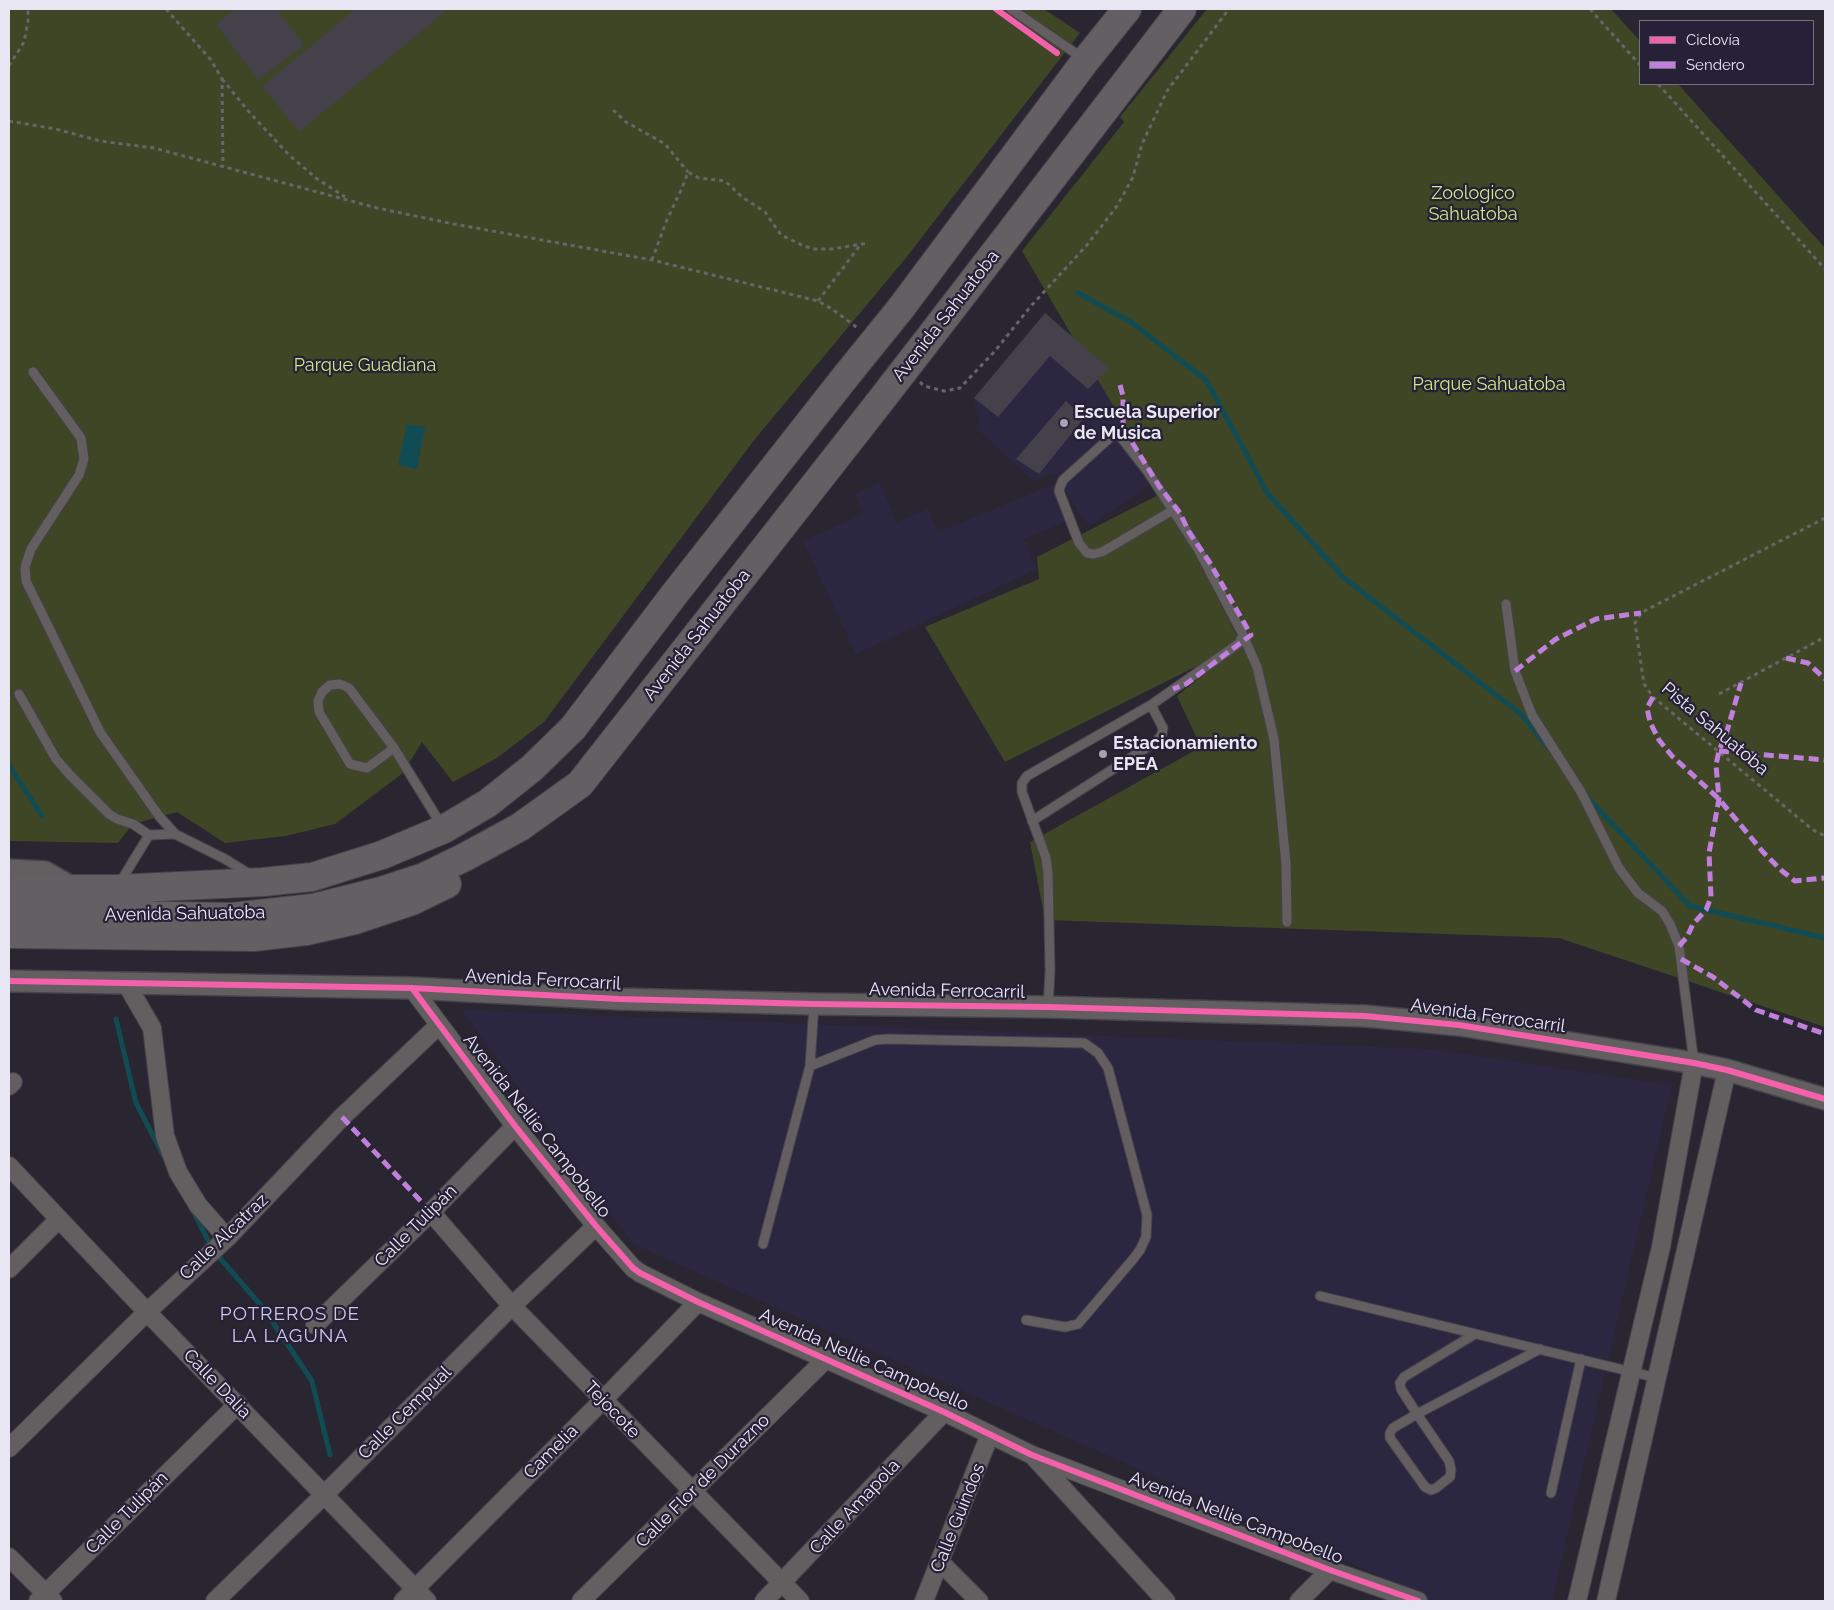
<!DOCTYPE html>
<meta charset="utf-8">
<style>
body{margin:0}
#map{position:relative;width:1834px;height:1610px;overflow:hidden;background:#292631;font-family:Raleway,sans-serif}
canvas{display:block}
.frame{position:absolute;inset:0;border:10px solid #e9e6f4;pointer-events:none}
.legend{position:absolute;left:1639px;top:20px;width:175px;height:65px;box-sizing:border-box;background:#262136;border:1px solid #747082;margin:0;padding:6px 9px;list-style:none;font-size:15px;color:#e9e6f4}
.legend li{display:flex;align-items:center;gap:10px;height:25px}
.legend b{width:25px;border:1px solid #747082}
</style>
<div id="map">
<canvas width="1834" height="1610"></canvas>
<div class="frame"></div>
<ul class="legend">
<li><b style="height:6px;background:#f560ab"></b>Ciclovía</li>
<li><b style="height:6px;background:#c07fdc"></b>Sendero</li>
</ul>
</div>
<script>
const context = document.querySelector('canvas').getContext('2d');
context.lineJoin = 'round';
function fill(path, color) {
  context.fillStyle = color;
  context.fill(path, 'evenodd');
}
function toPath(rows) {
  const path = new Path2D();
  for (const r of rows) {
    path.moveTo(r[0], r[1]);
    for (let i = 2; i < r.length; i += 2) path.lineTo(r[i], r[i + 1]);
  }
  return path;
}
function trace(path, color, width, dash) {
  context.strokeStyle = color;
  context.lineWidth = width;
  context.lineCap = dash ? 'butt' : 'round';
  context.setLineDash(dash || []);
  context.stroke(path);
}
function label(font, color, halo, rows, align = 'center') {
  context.font = font + ' Raleway,sans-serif';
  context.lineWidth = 4.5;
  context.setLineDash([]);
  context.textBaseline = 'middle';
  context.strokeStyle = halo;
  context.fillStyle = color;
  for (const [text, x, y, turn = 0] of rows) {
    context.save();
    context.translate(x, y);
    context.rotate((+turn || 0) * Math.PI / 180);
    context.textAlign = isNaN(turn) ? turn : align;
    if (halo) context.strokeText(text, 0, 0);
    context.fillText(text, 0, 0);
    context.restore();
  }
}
fill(toPath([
 [1045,313,1109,368,1167,473,1089,526,1054,474,1034,481,980,432,974,398],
 [880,483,896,522,928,509,938,532,1054,484,1069,520,1024,539,1037,569,856,654,803,541,863,514,854,494],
 [462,1010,1429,1049,1672,1085,1552,1601,1434,1601,633,1244]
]), '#2c2740');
fill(toPath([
 [9,9,1044,9,1080,33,905,259,755,439,544,722,497,758,453,782,422,742,403,773,335,824,286,836,225,843,177,812,133,824,118,843,9,841],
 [1207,9,1611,9,1640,41,1640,84,1678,84,1825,248,1825,1027,1559,938,1045,920,1030,842,1201,747,1177,696,1249,638,1173,510,1241,644,1005,762,925,627,1039,579,1037,557,1164,492,1022,251,1124,122,1120,117]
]), '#3e4625');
fill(toPath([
 [407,424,425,427,417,469,398,465]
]), '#114b54');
trace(toPath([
 [1078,293,1131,322,1206,380,1268,494,1344,578,1522,715,1549,749],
 [9,765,42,816],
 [1587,797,1690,906,1825,938],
 [116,1019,136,1103,163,1155],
 [192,1209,213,1250,264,1309,312,1381,330,1455]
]), '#114b54', 5);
fill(toPath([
 [236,9,277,9,304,45,258,80,216,24],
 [356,9,448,9,299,132,262,86],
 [1045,313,1109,368,1088,389,1050,356,998,417,974,398],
 [1066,401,1084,418,1039,474,1016,459]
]), '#44414b');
const service = toPath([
 [1011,9,1084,59],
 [33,372,81,438,84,459,79,475,31,549,25,567,26,581,100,732,159,816,175,834,225,859,251,875],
 [1506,604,1515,671,1532,715,1581,792,1619,868,1638,893,1662,911,1670,924,1679,946,1694,1063],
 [1243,635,1257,667,1274,739,1286,864,1287,922],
 [19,694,56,759,69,774,109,814,117,819,133,824,149,835,175,834],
 [394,748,367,768,350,764,319,712,318,701,322,692,330,685,340,684,349,688,394,748,442,826],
 [1032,821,1157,741,1162,734,1163,728,1151,705],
 [119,884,149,835],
 [1048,1007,1050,971,1048,873,1046,858,1022,792,1022,783,1027,776,1151,705,1231,649,1239,643,1243,635,1198,549,1148,472,1120,436,1113,435,1063,480,1060,487,1059,491,1079,543,1087,553,1094,554,1102,552,1173,510],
 [810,1066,875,1040,888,1039,1084,1043,1098,1053,1108,1068,1147,1215,1146,1237,1140,1250,1134,1258,1078,1324,1065,1327,1026,1320],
 [763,1244,810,1066,814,1004],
 [1320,1296,1657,1378],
 [1475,1334,1404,1377,1400,1383,1401,1389,1417,1414,1449,1461,1451,1470,1450,1477,1436,1488,1431,1490,1425,1487,1390,1438,1390,1433,1393,1428,1417,1414,1540,1349],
 [1551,1493,1581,1359]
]);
const minor = toPath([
 [126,983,152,1028,165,1136,178,1172,198,1205,227,1238],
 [412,988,515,1126,596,1226,633,1268,640,1273,698,1302,944,1412,1032,1455,1330,1570,1418,1601],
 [9,1086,13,1082],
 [9,1166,147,1312,427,1601],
 [431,1212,512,1306,800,1601],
 [9,1269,59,1219],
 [315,1325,431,1212,515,1126],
 [9,1448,147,1312,227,1238,342,1117,439,1025],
 [1035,1458,1166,1601],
 [9,1557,53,1601],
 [940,1562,979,1601],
 [38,1601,238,1404],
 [215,1601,323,1496,512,1306,596,1226],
 [403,1601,603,1400,698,1302],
 [581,1601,825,1360],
 [764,1601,944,1412],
 [924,1601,990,1434],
 [1299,1601,1330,1570],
 [1577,1601,1661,1247,1694,1063],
 [1606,1601,1727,1070]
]);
const tertiary = toPath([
 [9,870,45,872,73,888],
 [9,981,412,988,619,999,814,1004,1048,1007,1365,1016,1459,1025,1694,1063,1727,1070,1825,1099]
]);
const primary = toPath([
 [901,308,1086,60,1127,9],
 [933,333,1182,9],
 [9,889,116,889,263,882,312,877,382,855,444,829,488,803,532,768,573,728,673,596,846,376],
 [9,913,232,917,313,908,381,891,424,877,465,857,520,827,580,784,878,404],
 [9,934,254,937,306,931,355,920,412,901,447,884]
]);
trace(service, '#45424b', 11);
trace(minor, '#45424b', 20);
trace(tertiary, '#45424b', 24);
trace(primary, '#45424b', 30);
trace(toPath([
 [166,9,211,60,222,79,223,166],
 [1590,9,1640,65],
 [9,66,24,42,28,21,28,9],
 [222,79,250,113,289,155,316,178,345,197],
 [1658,84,1825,269],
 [613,110,626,122,665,144,688,172],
 [9,121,56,129,100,141,154,148,377,208,454,224,652,260,818,301,832,309,859,329],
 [652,260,666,222,682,188,688,172,699,178,725,181,742,197,765,212,781,235,804,246,814,249,832,249,868,243],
 [818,301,861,244],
 [920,382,924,386,944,391,960,388,995,351,1031,306,1087,245,1117,206,1133,177,1142,144,1167,91,1229,9],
 [1825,518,1650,608,1641,613,1635,623,1644,684,1653,697,1813,830,1825,836],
 [1719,694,1825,637]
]), '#686467', 3, [4, 4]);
trace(service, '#635e5f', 9);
trace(minor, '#635e5f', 18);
trace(tertiary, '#635e5f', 21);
trace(primary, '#645f62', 28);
const primaryBridge = toPath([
 [846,376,901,308],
 [878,404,933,333]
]);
trace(primaryBridge, '#45424b', 30, []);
trace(primaryBridge, '#645f62', 28);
trace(toPath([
 [1120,385,1123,396,1123,422,1127,434,1159,486,1180,513,1189,532,1210,563,1251,635,1186,684,1173,689],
 [1786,658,1808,663,1825,679],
 [1515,671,1556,639,1596,619,1641,613],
 [1653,697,1647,708,1650,722,1659,740,1672,756,1719,799,1763,852,1782,871,1795,881,1825,878],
 [1719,751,1825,760],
 [1679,946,1687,937,1693,924,1706,910,1711,897,1709,853,1719,799,1716,765,1719,751,1727,731,1741,683],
 [1681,959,1713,977,1756,1010,1825,1034],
 [342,1117,431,1212]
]), '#c07fdc', 5, [10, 5]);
trace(toPath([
 [996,9,1057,53],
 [9,981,412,988,619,999,814,1004,1048,1007,1365,1016,1459,1025,1694,1063,1727,1070,1825,1099],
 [412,988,515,1126,596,1226,633,1268,640,1273,698,1302,944,1412,1032,1455,1330,1570,1418,1601]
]), '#f560ab', 6);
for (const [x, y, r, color] of [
 [1064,423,5,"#a6a3b0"],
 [1103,754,5,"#a6a3b0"]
]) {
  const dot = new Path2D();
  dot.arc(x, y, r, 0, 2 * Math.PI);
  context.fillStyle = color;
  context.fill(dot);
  trace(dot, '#262136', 2);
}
label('18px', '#cee981', '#262136', [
 ["Zoologico",1473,194],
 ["Sahuatoba",1473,215],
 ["Parque Guadiana",365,366],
 ["Parque Sahuatoba",1489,385]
]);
label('18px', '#e9e6f4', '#262136', [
 ["Avenida Sahuatoba",946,316,-52],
 ["Avenida Sahuatoba",697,635,-52],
 ["Pista Sahuatoba",1715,729,40],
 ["Avenida Sahuatoba",185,914,-1],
 ["Avenida Ferrocarril",543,980,3],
 ["Avenida Ferrocarril",947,991,1],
 ["Avenida Ferrocarril",1488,1016,8],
 ["Avenida Nellie Campobello",537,1126,52],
 ["Calle Tulipán",416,1226,-45],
 ["Calle Alcatraz",224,1237,-44],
 ["Avenida Nellie Campobello",864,1360,24],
 ["Calle Dalia",217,1384,46],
 ["Tejocote",612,1410,46],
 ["Calle Cempual",405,1413,-45],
 ["Camelia",551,1452,-45],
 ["Calle Flor de Durazno",703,1481,-45],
 ["Calle Amapola",855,1507,-47],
 ["Calle Tulipán",127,1513,-45],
 ["Calle Guindos",958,1518,-68],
 ["Avenida Nellie Campobello",1236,1518,21]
]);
label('bold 18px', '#e9e6f4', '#262136', [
 ["Escuela Superior",1074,413],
 ["de Música",1074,434],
 ["Estacionamiento",1113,744],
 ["EPEA",1113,765]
], 'left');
context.letterSpacing = '1px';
label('19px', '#cdc8e4', '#262136', [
 ["POTREROS DE",290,1314],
 ["LA LAGUNA",290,1336]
]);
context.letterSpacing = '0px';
</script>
